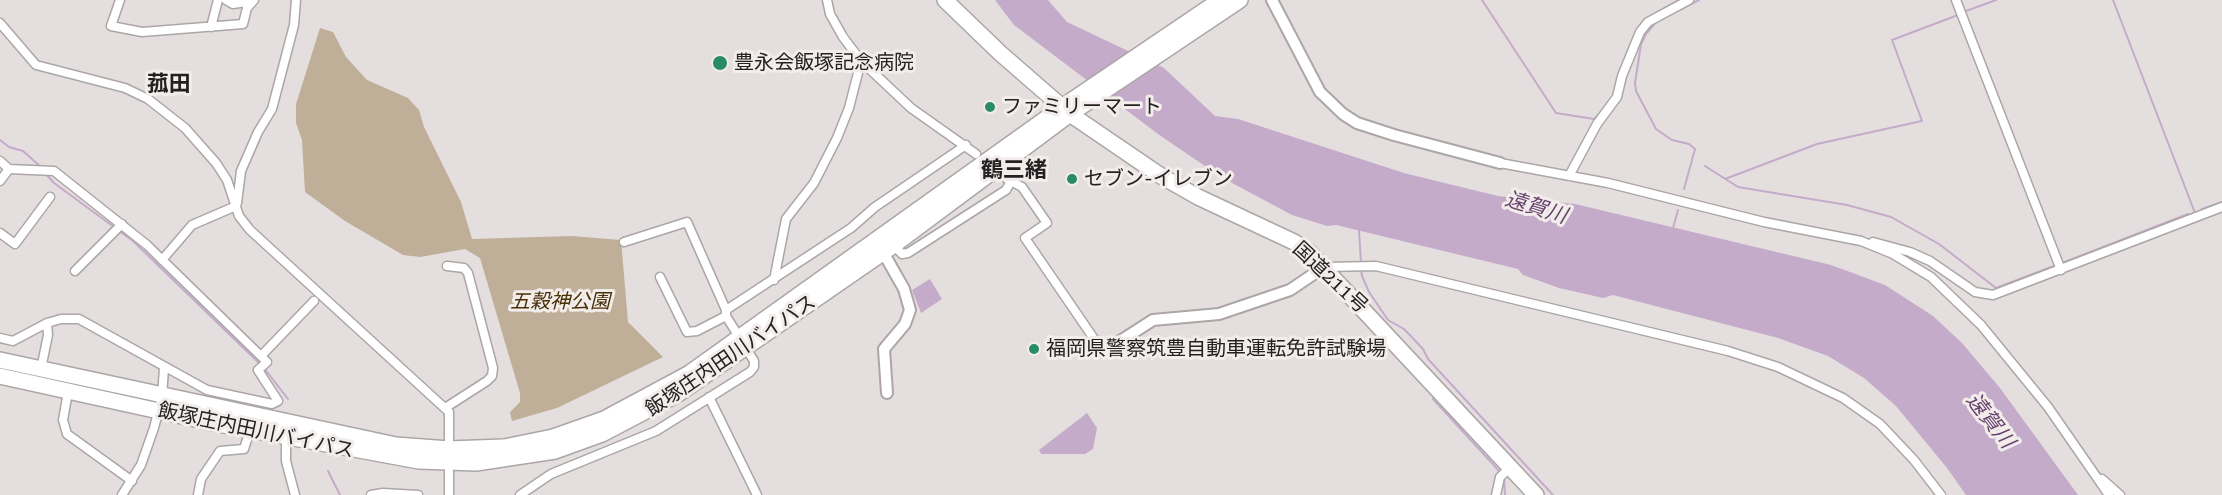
<!DOCTYPE html>
<meta charset="utf-8">
<style>
body{margin:0}
canvas{display:block;background:#e5dede}
</style>
<canvas width="2222" height="495"></canvas>
<script>
const context = document.querySelector('canvas').getContext('2d');
context.lineJoin = 'round';
function fill(path, color) {
  context.fillStyle = color;
  context.fill(path, 'evenodd');
}
function toPath(rows) {
  const path = new Path2D();
  for (const r of rows) {
    path.moveTo(r[0], r[1]);
    for (let i = 2; i < r.length; i += 2) path.lineTo(r[i], r[i + 1]);
  }
  return path;
}
function trace(path, color, width, dash) {
  context.strokeStyle = color;
  context.lineWidth = width;
  context.lineCap = dash ? 'butt' : 'round';
  context.setLineDash(dash || []);
  context.stroke(path);
}
function label(font, color, halo, rows, align = 'center') {
  context.font = font + ' "Roboto Serif","Noto Sans JP",serif';
  context.lineWidth = 6;
  context.setLineDash([]);
  context.textBaseline = 'middle';
  context.strokeStyle = halo;
  context.fillStyle = color;
  for (const [text, x, y, turn = 0] of rows) {
    context.save();
    context.translate(x, y);
    context.rotate((+turn || 0) * Math.PI / 180);
    context.textAlign = isNaN(turn) ? turn : align;
    if (halo) context.strokeText(text, 0, 0);
    context.fillText(text, 0, 0);
    context.restore();
  }
}
fill(toPath([
 [320,28,333,32,346,57,367,80,408,98,419,110,424,127,461,202,472,239,572,236,621,240,628,322,663,357,557,408,512,421,510,412,520,402,520,393,480,258,465,249,420,257,403,255,345,221,305,192,302,140,296,123,296,104]
]), '#bfaf99');
fill(toPath([
 [995,0,1048,0,1067,22,1164,68,1215,116,1238,119,1404,173,1465,188,1498,196,1575,204,1831,265,1885,285,1933,316,1962,343,2000,388,2078,495,1966,495,1947,468,1896,406,1864,378,1828,356,1778,338,1613,295,1603,298,1559,288,1523,275,1518,269,1336,225,1327,226,1292,215,1221,177,1158,134,1014,25],
 [930,279,942,299,921,313,912,290],
 [1087,413,1097,428,1093,449,1085,454,1041,454,1039,450]
]), '#c5abca');
trace(toPath([
 [1482,0,1556,113,1594,119,1597,116],
 [2113,0,2195,213],
 [1966,11,1996,0],
 [1652,15,1679,0],
 [0,140,9,147,23,151,42,168],
 [1705,166,1738,187,1847,205,1891,217,1939,244,1996,288,2054,266],
 [45,173,54,183,133,241,260,364],
 [1725,179,1817,144,1922,121,1892,40,1958,15],
 [1684,189,1695,149,1689,144,1672,140,1656,129,1636,91,1635,83,1641,44,1646,34,1657,21,1699,0],
 [2202,209,2222,202],
 [1673,228,1678,210],
 [1359,230,1361,263],
 [2062,263,2188,214],
 [1361,269,1362,276,1369,292,1388,320,1404,329,1423,349,1428,359,1553,495],
 [264,368,288,399],
 [1435,395,1433,399,1501,473],
 [328,471,340,495],
 [1504,478,1505,495]
]), '#c5abca', 2);
const street = toPath([
 [120,0,111,26,142,32,243,24,247,8,254,0],
 [226,0,233,4,253,1],
 [827,0,830,14,843,37,861,61,911,108,976,154],
 [1956,0,2061,270],
 [0,23,36,65,125,88,148,99,185,128,216,163,227,180,239,216,250,230,449,412,449,495],
 [211,27,218,0],
 [0,161,9,169,54,171,147,245,267,362,258,370,278,401,272,404,207,390,79,319,61,319,47,323,48,335,41,369],
 [1500,163,1608,183,1764,222,1861,241,1893,254,1931,277,1981,325,2048,407,2109,495],
 [1569,176,1597,124,1617,97,1622,76,1640,32,1648,22,1689,0],
 [1007,179,1022,187,1047,223,1025,238,1103,352],
 [0,181,9,169],
 [237,203,241,171,258,132,272,109,294,25,296,0],
 [0,233,15,244,50,197],
 [1873,242,1910,252,1930,261,1975,292,1993,295,2222,207],
 [894,245,902,254,908,253,1006,190,1010,183],
 [162,260,192,225,236,206],
 [1324,267,1376,266,1728,351,1778,367,1843,398,1880,424,1914,460,1941,495],
 [75,271,122,224],
 [660,277,687,332,697,331,726,316],
 [774,280,786,219,814,183,837,138,849,108,861,61],
 [726,310,851,228,875,207,966,145],
 [0,338,13,341,47,323],
 [261,356,314,301],
 [68,392,63,420,67,434,132,481],
 [709,397,757,495],
 [445,408,487,381,492,376,493,368,468,273,464,268,447,266],
 [286,438,286,461,295,495],
 [2102,479,2120,495],
 [122,495,141,465,154,428,162,397,164,368],
 [198,495,201,479,220,451,244,449,250,430],
 [371,495,383,493,418,495],
 [520,495,551,474,656,431,750,372,754,367,754,361,726,316,726,310,687,222,624,242],
 [1496,495,1500,477,1511,467]
]);
const secondary = toPath([
 [1272,0,1320,92,1343,114,1357,123,1394,135,1500,163],
 [883,252,904,289,910,310,905,324,884,349,887,393],
 [1103,352,1153,320,1219,314,1290,290,1324,267]
]);
const highway = toPath([
 [945,0,1000,53,1070,114,1161,176,1198,197,1294,242,1309,252,1536,495],
 [0,360,396,445,449,449,504,447,553,437,604,419,688,374,1062,107,1220,0],
 [0,376,218,424,419,461,476,463,555,451,602,434,678,394,894,245,1070,114,1240,0]
]);
trace(street, '#aca6a6', 11);
trace(secondary, '#aca6a6', 14);
trace(highway, '#aca6a6', 18);
trace(street, '#fff', 8);
trace(secondary, '#fff', 10);
trace(highway, '#fff', 15);
for (const [x, y, r, color] of [
 [720,63,8,"#298c67"],
 [990,107,6,"#298c67"],
 [1072,179,6,"#298c67"],
 [1034,349,6,"#298c67"]
]) {
  const dot = new Path2D();
  dot.arc(x, y, r, 0, 2 * Math.PI);
  context.fillStyle = color;
  context.fill(dot);
  trace(dot, '#f2eceb', 2);
}
label('20px', '#232121', '#f2eceb', [
 ["豊永会飯塚記念病院",734,63],
 ["ファミリーマート",1002,107],
 ["セブン-イレブン",1084,179],
 ["福岡県警察筑豊自動車運転免許試験場",1046,349]
], 'left');
label('20px', '#232121', '#f2eceb', [
 ["国道211号",1330,278,43],
 ["飯塚庄内田川バイパス",731,356,-34],
 ["飯塚庄内田川バイパス",256,431,12]
]);
label('italic 20px', '#493106', '#f2eceb', [
 ["五穀神公園",560,302]
]);
label('italic 21px', '#66426d', '#f2eceb', [
 ["遠賀川",1536,208,17],
 ["遠賀川",1990,421,52]
]);
label('bold 22px', '#232121', '#f2eceb', [
 ["菰田",169,85],
 ["鶴三緒",1014,171]
]);
</script>
